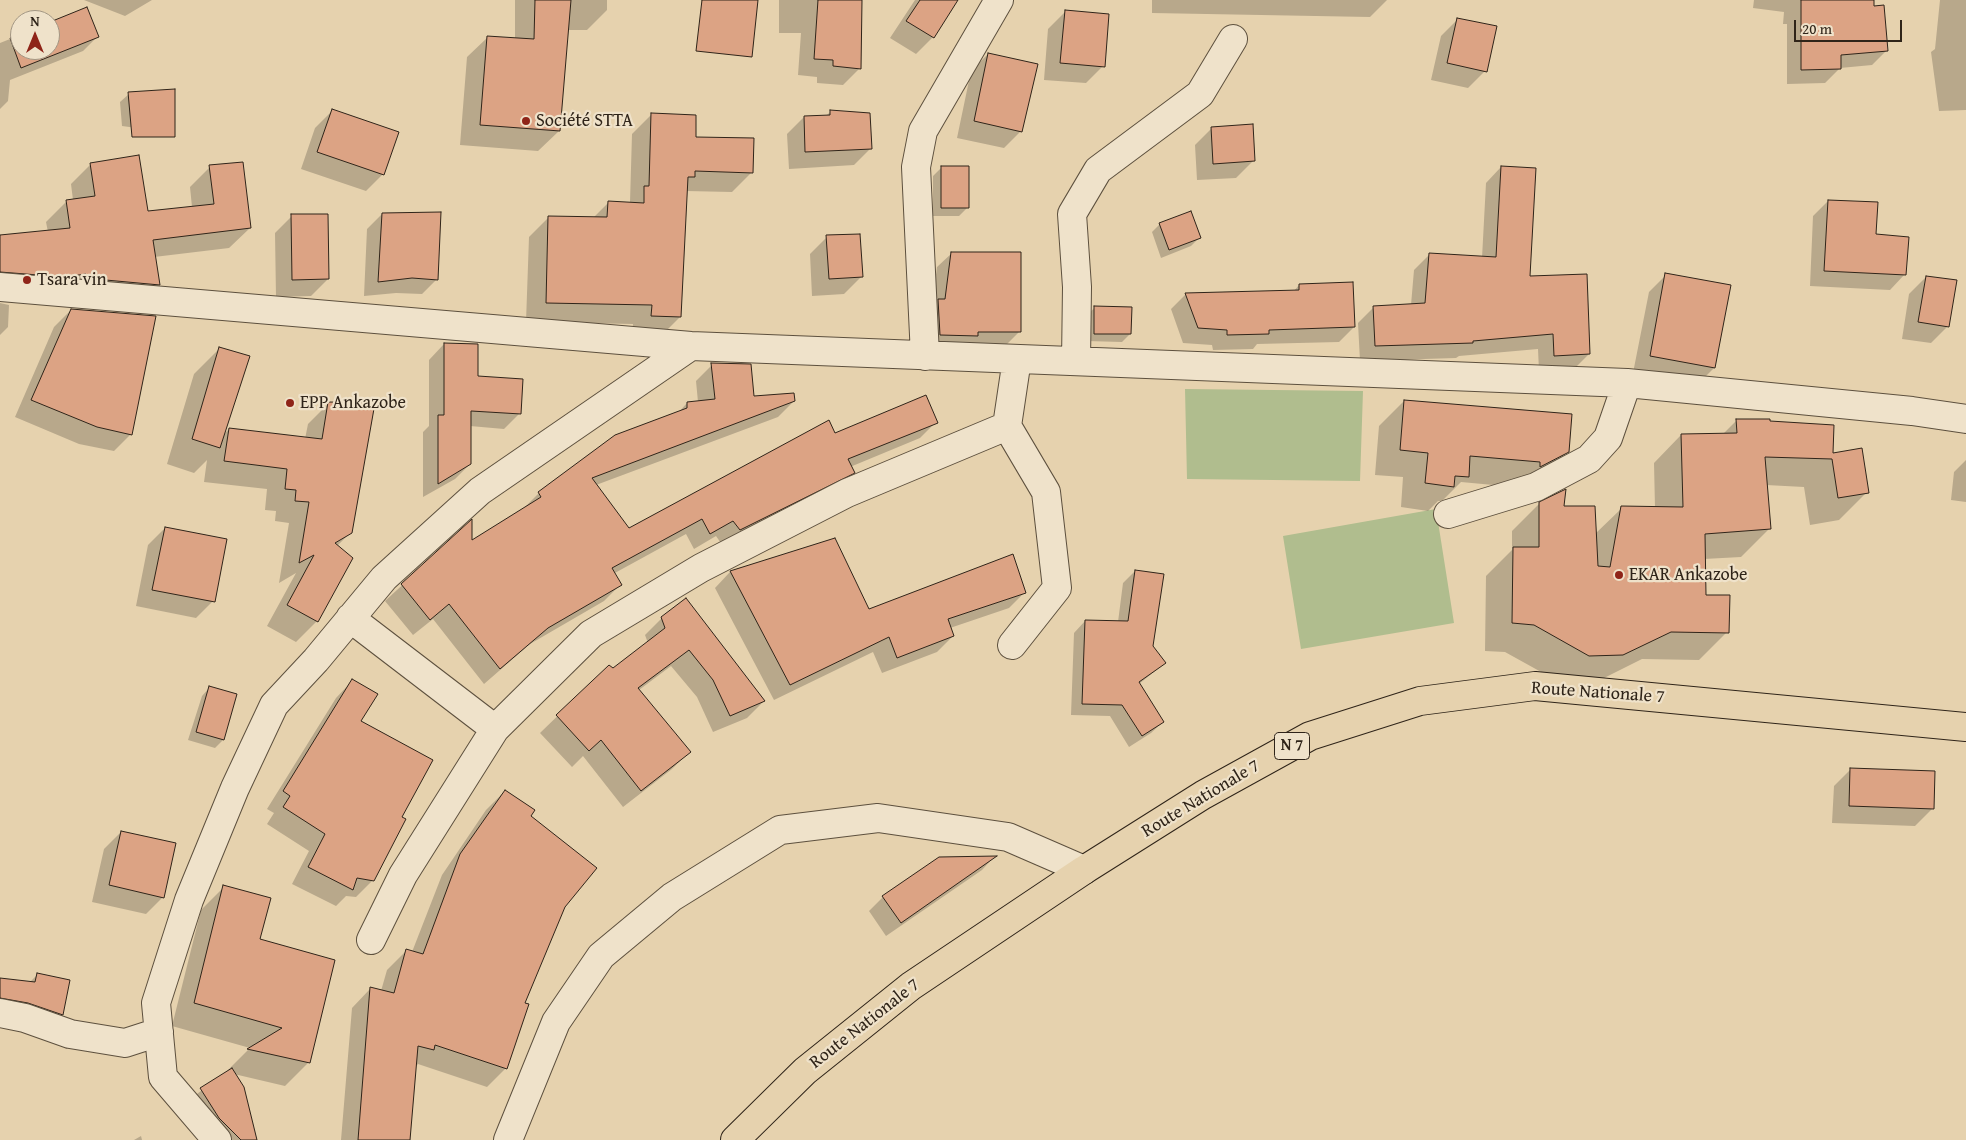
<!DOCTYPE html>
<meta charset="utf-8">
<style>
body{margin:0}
#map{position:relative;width:1966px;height:1140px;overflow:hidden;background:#e6d2ae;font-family:"Gentium Book Plus",serif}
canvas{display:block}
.north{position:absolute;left:10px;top:10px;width:50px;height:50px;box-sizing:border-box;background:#efe2ca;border:1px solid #a29683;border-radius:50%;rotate:0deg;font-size:14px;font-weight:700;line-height:20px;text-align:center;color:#2f2419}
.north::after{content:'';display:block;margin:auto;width:18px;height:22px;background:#8f2418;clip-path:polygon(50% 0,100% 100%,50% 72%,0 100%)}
.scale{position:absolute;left:1794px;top:20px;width:108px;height:22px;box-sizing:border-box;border:2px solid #2f2419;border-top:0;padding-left:6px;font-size:15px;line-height:18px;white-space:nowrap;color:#2f2419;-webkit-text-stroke:4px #efe2ca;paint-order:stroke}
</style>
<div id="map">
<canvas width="1966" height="1140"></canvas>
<div class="north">N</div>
<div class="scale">20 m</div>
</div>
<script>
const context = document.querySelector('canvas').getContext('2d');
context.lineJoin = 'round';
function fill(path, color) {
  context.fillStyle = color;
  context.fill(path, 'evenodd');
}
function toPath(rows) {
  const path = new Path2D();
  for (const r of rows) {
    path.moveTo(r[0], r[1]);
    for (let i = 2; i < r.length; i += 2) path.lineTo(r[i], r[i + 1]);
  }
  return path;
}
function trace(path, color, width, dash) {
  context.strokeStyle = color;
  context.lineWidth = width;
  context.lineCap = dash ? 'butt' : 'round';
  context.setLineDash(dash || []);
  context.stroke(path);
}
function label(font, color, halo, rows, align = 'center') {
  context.font = font + ' "Gentium Book Plus",serif';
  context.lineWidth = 4.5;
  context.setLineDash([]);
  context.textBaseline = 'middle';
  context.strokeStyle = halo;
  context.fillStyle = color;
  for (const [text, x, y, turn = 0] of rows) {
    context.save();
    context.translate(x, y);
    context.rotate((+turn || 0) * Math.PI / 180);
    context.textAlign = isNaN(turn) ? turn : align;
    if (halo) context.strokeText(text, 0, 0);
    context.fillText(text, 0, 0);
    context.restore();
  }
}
fill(toPath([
 [1185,389,1363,391,1360,481,1187,479],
 [1436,509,1454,623,1301,649,1283,536]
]), '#b0bd8e');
fill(toPath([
 [84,0,152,0,125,16],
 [515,0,607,0,607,10,587,30,567,30,559,131,538,151,460,145,467,57,488,37,515,39],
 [779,0,860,0,860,68,843,85,817,83,817,77,798,75,801,33,779,33],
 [915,0,957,0,933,37,916,54,890,38],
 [1152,0,1387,0,1370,17,1152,13],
 [1754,0,1872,0,1886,51,1872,65,1840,68,1825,83,1787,84,1787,24,1783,24,1784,12,1753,8],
 [1940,0,1966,0,1966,110,1939,111,1931,52,1935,49],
 [1065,12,1103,66,1086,83,1044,80,1048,29],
 [1458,19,1485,71,1468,88,1431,80,1441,36],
 [50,23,97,37,83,51,10,80,8,101,0,109,0,43,20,35,20,50,50,50],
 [988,54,1021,131,1004,148,957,138,971,71],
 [129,94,166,132,122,126,120,102],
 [332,111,383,174,366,191,301,169,315,128],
 [831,111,871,148,854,165,789,169,787,134,804,117,826,116],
 [651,115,752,172,732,192,686,191,680,317,660,337,632,335,633,324,526,322,529,237,549,217,593,218,608,203,630,202,632,134],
 [1212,128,1253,161,1236,178,1197,180,1195,145],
 [91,164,147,212,192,207,190,187,210,167,250,228,229,248,154,257,159,285,139,305,0,294,0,237,48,232,46,222,67,201,73,200,71,184],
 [942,167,968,207,959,216,933,216,933,176],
 [1501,167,1529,277,1589,354,1573,370,1539,371,1538,349,1459,356,1456,358,1360,361,1358,323,1374,307,1411,305,1414,270,1430,254,1482,258,1486,183],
 [1828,201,1875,235,1905,274,1890,290,1810,286,1813,216],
 [382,214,437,279,422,294,396,293,364,296,367,229],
 [292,216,328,279,311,296,276,297,275,233],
 [1160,224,1199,238,1191,246,1161,258,1152,232],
 [827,237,861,277,844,294,812,296,810,254],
 [952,253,1019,332,1005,346,926,349,937,267],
 [1666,275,1714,368,1697,385,1633,373,1649,292],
 [1926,277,1948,326,1931,343,1902,339,1909,294],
 [1299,285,1354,327,1339,342,1257,344,1253,349,1213,350,1212,345,1183,343,1171,309,1186,294,1294,291],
 [0,303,9,305,8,327,0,335],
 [1095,307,1130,334,1122,342,1086,341,1087,316],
 [71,310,131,434,114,451,79,444,15,417,54,327],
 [444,344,477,377,520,413,504,429,470,426,470,464,455,479,423,497,423,432,429,426,429,360],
 [219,349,223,435,229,429,305,439,308,424,329,403,350,533,337,546,317,621,296,642,267,626,296,573,279,583,289,523,275,521,276,511,265,510,267,489,204,482,207,460,194,473,167,464,194,374],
 [712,365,753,397,794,401,778,417,596,485,629,529,834,434,936,422,920,438,850,467,853,473,837,489,723,546,716,536,694,549,686,534,613,574,620,585,604,601,530,644,484,684,433,619,413,635,385,601,471,522,471,542,523,509,539,493,615,436,678,413,687,403,698,402,696,381],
 [1404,401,1568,451,1542,477,1515,487,1461,482,1442,501,1438,501,1428,511,1401,507,1403,477,1375,475,1379,426],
 [1737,420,1769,423,1832,455,1867,492,1839,520,1810,525,1804,487,1766,485,1769,529,1741,557,1704,559,1704,596,1727,632,1699,660,1642,659,1594,683,1561,683,1505,652,1485,651,1486,576,1512,550,1512,531,1540,503,1563,507,1595,534,1622,508,1655,508,1654,463,1681,435,1723,434],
 [1966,460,1966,502,1951,500,1954,472],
 [165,528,213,601,196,618,136,606,148,545],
 [834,540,869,611,1025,592,1009,608,950,628,953,636,937,652,882,673,873,652,774,700,715,588,730,572],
 [1135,571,1151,646,1165,663,1139,684,1163,722,1151,733,1129,747,1110,716,1071,715,1074,633,1085,621,1118,622,1123,583],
 [662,618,764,701,747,718,713,732,697,697,671,666,639,690,689,752,672,769,623,807,583,756,572,767,540,733,609,666,612,670,648,643,645,635],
 [352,681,359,722,401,817,373,880,356,897,346,896,336,906,292,884,309,851,267,824,274,813,267,809,336,698],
 [210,687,236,695,223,740,215,748,188,740,202,696],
 [1851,769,1932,809,1915,826,1832,823,1834,786],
 [505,791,564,906,523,1004,506,1068,487,1087,418,1064,415,1067,409,1140,341,1140,352,1008,370,989,381,991,387,970,406,951,412,952,442,875,486,810],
 [121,832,163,897,146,914,92,902,104,849],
 [994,857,982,870,886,936,869,911,883,897],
 [224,887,309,1062,285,1086,234,1074,256,1140,224,1140,193,1097,226,1072,250,1048,172,1026,201,910],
 [37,975,62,1014,47,1029,0,1015,0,979,29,983],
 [141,1136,142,1140,134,1140]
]), '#0003');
const building = toPath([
 [535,0,571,0,560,131,480,125,487,36,534,39,535,0],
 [702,0,758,0,752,57,696,51,702,0],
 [818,0,862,0,861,69,833,66,833,60,814,59,818,0],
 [920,0,958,0,934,38,906,21,920,0],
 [1801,0,1874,0,1874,6,1884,5,1888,51,1841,55,1841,69,1801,70,1801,0],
 [87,7,99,37,21,68,10,38,20,34,20,50,50,50,50,22,87,7],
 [1065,10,1109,14,1105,67,1060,63,1065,10],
 [1457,18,1497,26,1487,72,1447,63,1457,18],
 [988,53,1038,64,1022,132,974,121,988,53],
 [175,89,175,137,132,137,128,92,175,89],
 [332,109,399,132,384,175,317,152,332,109],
 [830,110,870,113,872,149,805,152,804,116,830,115,830,110],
 [651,113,696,115,696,137,754,138,753,173,695,171,695,177,688,177,681,317,651,316,652,305,546,303,548,216,607,217,608,201,644,203,644,186,649,186,651,113],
 [1253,124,1255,161,1213,164,1211,127,1253,124],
 [139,155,148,211,214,204,209,165,243,162,251,228,153,240,160,285,84,278,86,274,64,277,0,272,0,235,70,228,66,200,95,196,90,163,139,155],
 [941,166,969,166,969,208,941,208,941,166],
 [1501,166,1536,168,1530,276,1587,274,1590,354,1554,356,1553,334,1473,341,1473,343,1375,346,1373,306,1425,303,1429,253,1496,257,1501,166],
 [1828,200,1878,202,1876,234,1909,237,1906,275,1824,271,1828,200],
 [1191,211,1201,238,1169,250,1159,223,1191,211],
 [441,212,438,280,412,278,378,282,382,213,441,212],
 [291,214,328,214,329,279,292,280,291,214],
 [860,234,863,277,829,279,826,235,860,234],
 [951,252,1021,252,1021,332,978,332,978,336,940,335,938,299,945,299,951,252],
 [1665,273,1731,285,1715,368,1650,356,1665,273],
 [1926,276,1957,280,1949,327,1918,322,1926,276],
 [1353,282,1355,327,1269,330,1269,334,1227,335,1227,330,1198,328,1185,293,1299,290,1299,284,1353,282],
 [1094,306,1132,307,1131,334,1094,334,1094,306],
 [71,309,156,316,132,435,97,427,31,400,71,309],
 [444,343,478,344,478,376,523,379,521,414,471,411,471,464,438,484,438,415,444,415,444,343],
 [219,347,250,356,220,448,192,439,219,347],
 [711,363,751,364,754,396,794,393,795,401,592,478,629,528,829,420,835,433,926,395,938,423,848,459,855,473,740,530,733,521,710,534,702,519,612,568,622,585,548,628,500,669,449,604,430,620,401,584,472,519,472,540,541,497,538,492,615,435,687,408,687,402,715,399,711,363],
 [1404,400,1572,414,1569,452,1540,467,1540,462,1470,456,1469,477,1455,476,1454,487,1425,483,1428,453,1400,450,1404,400],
 [328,402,375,403,352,533,335,543,353,558,318,622,287,605,314,555,299,563,309,502,295,501,296,490,285,489,287,469,224,461,229,428,322,439,328,402],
 [1736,419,1770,419,1770,421,1834,425,1833,453,1862,448,1869,493,1838,498,1832,459,1765,457,1771,529,1705,534,1706,595,1730,595,1729,633,1671,632,1623,655,1589,656,1534,625,1512,623,1513,547,1539,547,1539,502,1566,489,1564,506,1595,506,1598,566,1610,567,1621,506,1683,507,1681,434,1737,433,1736,419],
 [165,527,227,539,215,602,152,590,165,527],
 [835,538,869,609,1013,554,1026,593,948,619,954,636,897,658,889,637,790,685,730,571,835,538],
 [1135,570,1164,574,1153,646,1166,663,1139,682,1164,722,1142,736,1122,705,1082,704,1085,620,1128,621,1135,570],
 [686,598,765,701,730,716,713,680,689,650,638,688,691,752,641,791,601,740,589,751,556,715,609,665,613,668,665,628,661,617,686,598],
 [352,679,378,694,361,721,433,760,402,817,406,819,374,881,357,878,353,890,308,867,325,834,283,807,290,796,283,791,352,679],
 [209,686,237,694,224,740,196,732,209,686],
 [1850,768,1935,771,1934,809,1849,806,1850,768],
 [505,790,535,810,531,816,597,868,565,907,525,1003,529,1004,507,1069,435,1045,434,1050,418,1046,410,1140,358,1140,370,987,394,993,406,949,423,954,460,854,505,790],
 [121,831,176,843,164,898,109,885,121,831],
 [997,856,901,923,882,896,939,857,997,856],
 [223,885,271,898,260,939,335,960,310,1063,247,1049,282,1028,194,1003,223,885],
 [37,973,70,980,63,1015,28,1003,0,998,0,978,35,982,37,973],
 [232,1068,244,1087,257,1140,241,1140,219,1118,200,1088,232,1068]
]);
fill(building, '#dca384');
trace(building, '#2f2419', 1);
const minor = toPath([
 [0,287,691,346,1627,383,1912,411,1966,419],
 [925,356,916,167,923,131,999,0],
 [1076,361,1077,287,1072,214,1098,170,1200,94,1233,39],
 [1448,514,1536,487,1589,459,1608,438,1627,383],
 [350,618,495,729,591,634,701,568,847,493,1007,426],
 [1012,645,1057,588,1046,492,1007,426,1017,359],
 [371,940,403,875,495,729],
 [0,1013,25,1018,70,1034,125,1043,159,1032],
 [217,1140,163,1077,156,1003,189,900,235,788,274,705,316,660,384,578,480,491,691,346],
 [508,1140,556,1022,601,956,672,897,780,830,878,818,1008,837,1084,870]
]);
const major = toPath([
 [735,1140,805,1071,911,986,1084,870,1203,795,1310,736,1420,701,1535,686,1966,727]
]);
trace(minor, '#5d503e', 30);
trace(major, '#2f2419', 30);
trace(minor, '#efe2ca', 28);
trace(major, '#e6d2ae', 28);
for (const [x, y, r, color] of [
 [526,121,5,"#8f2418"],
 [27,280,5,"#8f2418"],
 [290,403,5,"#8f2418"],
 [1619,575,5,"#8f2418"]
]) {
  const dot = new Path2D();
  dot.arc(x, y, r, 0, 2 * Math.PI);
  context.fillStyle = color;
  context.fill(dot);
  trace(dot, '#efe2ca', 2);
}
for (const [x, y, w] of [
 [1292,746,35]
]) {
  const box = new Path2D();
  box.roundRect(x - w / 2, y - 13.5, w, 27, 4);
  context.fillStyle = '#efe2ca';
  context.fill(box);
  trace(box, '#2f2419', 1);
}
label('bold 16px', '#2f2419', null, [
 ["N 7",1292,746]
]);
label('18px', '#2f2419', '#efe2ca', [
 ["Société STTA",536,121],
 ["Tsara vin",37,280],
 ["EPP Ankazobe",300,403],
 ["EKAR Ankazobe",1629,575]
], 'left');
label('18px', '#2f2419', '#efe2ca', [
 ["Route Nationale 7",1598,693,4],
 ["Route Nationale 7",1201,799,-31],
 ["Route Nationale 7",865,1024,-38]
]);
</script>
